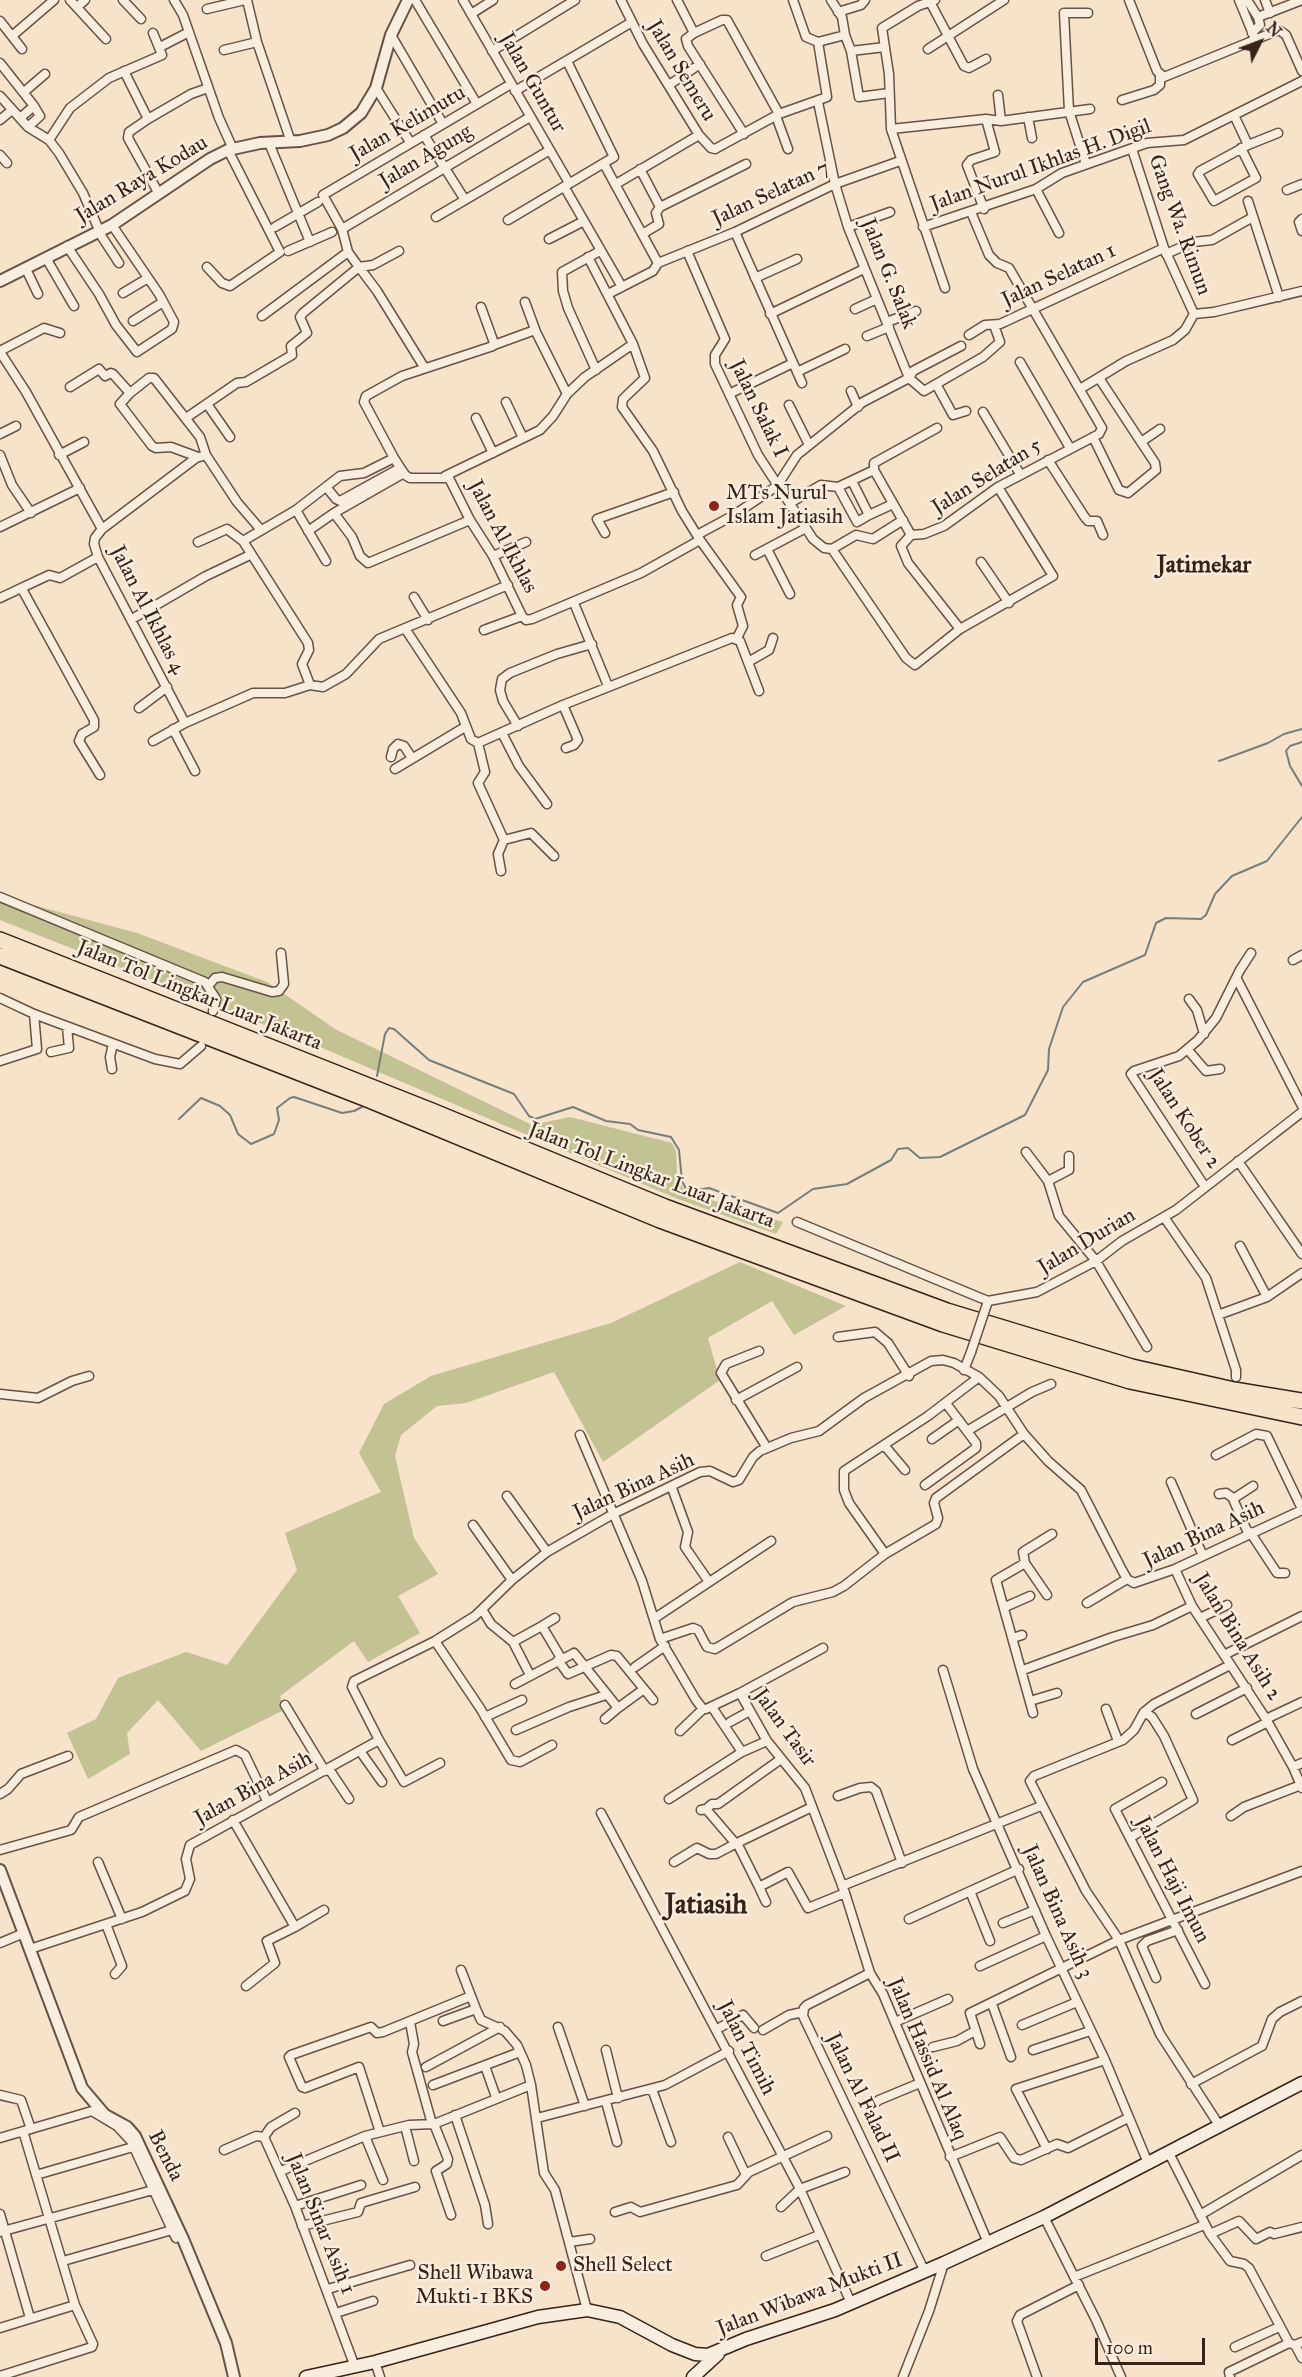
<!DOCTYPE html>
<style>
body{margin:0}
#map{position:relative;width:1302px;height:2377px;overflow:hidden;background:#f6e3ca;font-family:"IM FELL Great Primer",serif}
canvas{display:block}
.north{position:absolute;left:1230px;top:12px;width:60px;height:60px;-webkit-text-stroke:4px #f9eddd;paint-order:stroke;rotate:48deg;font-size:16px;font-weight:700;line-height:24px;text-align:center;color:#372217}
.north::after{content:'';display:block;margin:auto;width:21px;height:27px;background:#372217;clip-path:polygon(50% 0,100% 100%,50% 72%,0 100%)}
.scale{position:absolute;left:1095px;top:2338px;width:110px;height:27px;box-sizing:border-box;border:3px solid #372217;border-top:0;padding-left:8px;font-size:18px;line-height:21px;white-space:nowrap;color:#372217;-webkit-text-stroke:4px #f9eddd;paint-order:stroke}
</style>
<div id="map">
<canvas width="1302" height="2377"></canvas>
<div class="north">N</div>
<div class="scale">100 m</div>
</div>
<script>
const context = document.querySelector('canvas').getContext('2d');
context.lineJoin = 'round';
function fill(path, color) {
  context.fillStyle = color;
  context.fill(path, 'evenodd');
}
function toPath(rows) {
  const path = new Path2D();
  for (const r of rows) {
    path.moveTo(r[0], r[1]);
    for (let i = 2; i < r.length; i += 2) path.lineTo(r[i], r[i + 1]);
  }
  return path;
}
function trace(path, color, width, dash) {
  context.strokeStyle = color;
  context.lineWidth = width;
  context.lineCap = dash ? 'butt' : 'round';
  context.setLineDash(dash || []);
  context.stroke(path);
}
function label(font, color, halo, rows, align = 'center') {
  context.font = font + ' "IM FELL Great Primer",serif';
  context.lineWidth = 5;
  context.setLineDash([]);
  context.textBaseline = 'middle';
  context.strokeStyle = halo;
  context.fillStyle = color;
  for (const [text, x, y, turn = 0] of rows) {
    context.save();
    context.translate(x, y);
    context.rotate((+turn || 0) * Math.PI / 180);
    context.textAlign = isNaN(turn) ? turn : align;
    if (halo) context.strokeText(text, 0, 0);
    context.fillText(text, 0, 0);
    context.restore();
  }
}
fill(toPath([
 [0,896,137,933,267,982,335,1029,532,1125,570,1117,672,1143,676,1151,677,1176,685,1192,783,1222,776,1234,678,1199,308,1042,0,920],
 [740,1262,846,1306,794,1335,772,1301,708,1338,720,1380,603,1462,554,1372,466,1403,437,1406,401,1435,395,1456,414,1538,438,1574,398,1596,420,1633,368,1662,354,1641,280,1696,284,1710,201,1751,158,1700,127,1733,130,1754,88,1779,67,1733,96,1719,118,1678,186,1652,227,1665,297,1570,285,1533,381,1492,359,1453,384,1404,431,1376,611,1323]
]), '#c2c293');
trace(toPath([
 [1302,742,1290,746,1286,751,1290,766,1302,786],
 [1219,761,1268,743,1284,734,1302,729],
 [377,1076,385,1034,389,1028,394,1029,429,1060,514,1094,529,1116,535,1119,573,1107,606,1121,630,1124,638,1130,671,1137,679,1150,682,1181,686,1189,691,1191,709,1188,778,1213,813,1189,847,1184,891,1160,898,1149,908,1148,920,1158,940,1157,1025,1115,1048,1070,1049,1049,1063,1007,1083,982,1145,955,1156,923,1166,918,1201,919,1206,915,1215,894,1232,876,1267,861,1302,817],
 [179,1119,201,1098,220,1106,230,1115,238,1134,251,1144,274,1134,279,1120,277,1108,290,1098,294,1097,342,1113,354,1111,362,1107]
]), '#757f7b', 2);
const minor = toPath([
 [70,0,106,39],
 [123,0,141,19],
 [174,0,183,15,219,118,233,149],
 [247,0,257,42,291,142],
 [415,0,477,104],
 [463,0,569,183],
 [621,0,643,44,699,135,711,148,715,149,779,114,827,97,818,42],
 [677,0,694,33],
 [793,0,806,37,818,42],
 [831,0,842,17,845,35],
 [929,0,964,66,969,68,986,59],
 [935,0,918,6,882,28,889,74,891,129,945,288],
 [1129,0,1157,71,1164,77,1279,30,1286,35,1302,71],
 [1239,0,1255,39],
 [1247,0,1258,17,1302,0],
 [1265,0,1270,13],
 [77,7,85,0],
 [207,9,245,0],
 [838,12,861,5,865,0],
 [471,14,493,0],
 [0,21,22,49],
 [1252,33,1260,25,1258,17],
 [391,35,443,124],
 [12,36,54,0],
 [818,42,845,35,851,51,885,47],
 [160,47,189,32],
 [928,49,1004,0],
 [224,50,257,42],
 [492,51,575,0],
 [851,51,859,97,889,93],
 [0,63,34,106,20,118],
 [124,71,148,119,129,132,128,138,159,194],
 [669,85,700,64],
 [376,88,410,142],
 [515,91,632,22],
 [24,92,45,74],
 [998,95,1001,121],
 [0,96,28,127,49,140,59,153,83,193,102,237,119,263],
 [1122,100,1154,90,1160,85,1160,75],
 [818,102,835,184,848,227,909,378,924,391,983,357,1000,342,994,325],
 [1234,115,1248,145,1200,171,1198,174,1214,201,1256,178,1241,148],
 [776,116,788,149],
 [1028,117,1032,138],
 [148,119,191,94,208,88],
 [0,120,12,110],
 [28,127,40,116,34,106],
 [891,129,986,119,1001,121,1090,109],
 [744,134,688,46,686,39,694,33,722,20,727,20,779,114],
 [424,135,465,200],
 [49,140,70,108,109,78,162,55,153,33],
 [269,143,310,242],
 [1248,145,1278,133],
 [1132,149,1164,248,1194,314],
 [0,155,7,163],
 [604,164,658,263],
 [1086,164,1069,111,1064,13,1088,13],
 [640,169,660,207],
 [616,184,699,135],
 [565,188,622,287],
 [1036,189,1059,233],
 [1287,190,1302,184],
 [1248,201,1279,297],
 [984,209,967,165,971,160,995,152,986,119],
 [436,217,550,150],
 [1302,219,1299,222,1302,231],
 [508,220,614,157,567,61],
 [275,227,318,202],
 [848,227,890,212],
 [923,227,1036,189,1062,173,1147,143,1184,140,1302,81],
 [342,229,530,117],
 [735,232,802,383],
 [644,233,659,224,656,213,660,207,746,164],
 [549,239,584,221],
 [67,246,99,294,116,325,137,352,172,329,174,322,159,294,112,225],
 [288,251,332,232],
 [399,251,373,265,359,267,348,252,342,229,323,195,511,84],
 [687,251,725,339,715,355,715,364,758,455,813,539,824,548,832,549,856,535,873,539,903,520],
 [1166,254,1193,242,1212,240,1253,217],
 [46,258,74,306],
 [658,263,735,232,835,184,900,161],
 [207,267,222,283,230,286,280,252,228,150],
 [26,269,38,294],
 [755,278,797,259],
 [123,293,148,278],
 [608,294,653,271,658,263],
 [525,302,536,332,567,394],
 [481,307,494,343,493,346,402,376,366,396,364,402,394,458,405,475,410,478,449,478,470,520,493,556,522,616,526,620,532,619,641,573,700,540,682,511,653,451,622,407,623,399,645,378,633,344,588,257],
 [855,309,877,299],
 [770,314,864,269],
 [262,316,348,252],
 [133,321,163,302],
 [887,322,916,311],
 [969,335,985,325,1000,324,1164,248],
 [867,336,889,327],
 [494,345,535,330],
 [0,351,44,328,60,333],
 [0,352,26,392,102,529],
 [1020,362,1070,448],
 [596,370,568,308,563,291,562,272,600,251],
 [797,372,845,349],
 [909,378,913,371,961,346],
 [1099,378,1141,442],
 [936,384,953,415,966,411],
 [70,387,99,369,105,376,111,373,113,374,130,393,149,378,154,378,200,437,206,455],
 [1080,389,1126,361,1173,340,1185,330,1194,314,1214,312,1302,291],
 [851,391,858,407],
 [130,393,120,404,152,446,156,448,171,447,198,457],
 [731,393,793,363],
 [506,402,523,438],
 [207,404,230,437],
 [789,405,809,445],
 [983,412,1020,474],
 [186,418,237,383,246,382,292,355,291,346,307,333,300,317,303,313,359,267,377,291,424,367],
 [476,418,493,453],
 [0,434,16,426],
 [1093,437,1119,490,1128,493,1156,470,1155,463,1141,442,1160,429],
 [0,455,12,485,31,513],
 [59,455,84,442],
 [394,458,364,473,340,476,296,510,243,541,308,643,309,650,302,664,310,685,323,687,346,674,379,639,508,585],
 [1048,460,1084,516,1088,521,1097,521,1103,535],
 [445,476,540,430,553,416,567,394,585,377,633,344],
 [838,487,857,522,869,515,852,481],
 [327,488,336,499,340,501,400,468],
 [790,503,821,485,838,487,874,470],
 [296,510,326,561],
 [334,513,404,473],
 [869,515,893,504],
 [0,527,80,488],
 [261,530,237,502,206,455,196,458,102,529,95,538,94,544,98,557,185,723,253,693,285,693,310,685],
 [308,531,334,513,352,537,360,556,368,563,470,520],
 [605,533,597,519,674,492],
 [697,535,734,515,777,486,797,455,863,402,909,378],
 [911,535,924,534,944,526,998,487,1099,434,1102,428,1009,268,997,263,989,255,971,212],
 [911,535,874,470,874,463,937,428],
 [911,535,901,546,908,563,960,629],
 [700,540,741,597,737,605,743,626,737,638],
 [198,542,227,529,243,541],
 [767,549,790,594],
 [832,549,906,658,915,665,960,629,1053,576,998,487],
 [755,555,806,528],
 [493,556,526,542],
 [981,562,1009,603],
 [22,589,94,720,94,727,82,734,79,741,100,775],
 [414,597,428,620],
 [0,598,49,575,60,578,98,557],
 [574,603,608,686],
 [132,619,206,576,250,555],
 [406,630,461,713,471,739,478,743],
 [484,630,522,616],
 [748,662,769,650,773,638],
 [563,705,578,740,574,745,566,748],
 [139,708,167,687],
 [518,726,503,701,500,690,502,679,510,673,557,654,592,644],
 [173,729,195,771],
 [502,733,519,766,547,804],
 [153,741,185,723],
 [478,743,563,705,732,638,740,641,759,691],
 [478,743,485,772,478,783,504,840,498,854,501,871],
 [391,757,393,749,398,744,404,746,412,758],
 [395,769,465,727],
 [504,840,531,833,554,856],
 [0,897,205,982,216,999,213,1011],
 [1293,960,1302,955],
 [1237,979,1302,1106],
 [209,985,215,978,222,977,272,992,279,991,284,984,281,953],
 [0,998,34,1014,155,1059,180,1064,201,1046],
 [1189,999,1197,1010,1204,1034],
 [1188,1050,1206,1071,1220,1069],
 [51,1052,69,1048,67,1027],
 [0,1061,37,1049,34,1014],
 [112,1069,110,1057,113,1044],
 [1026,1152,1048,1181,1059,1216,1096,1261,1147,1347],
 [1238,1161,1302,1254],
 [1048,1181,1069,1170,1069,1156],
 [1205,1187,1131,1074,1134,1071,1179,1056,1198,1040,1216,1018,1240,970,1251,953],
 [1164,1217,1206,1278,1236,1370,1236,1377],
 [797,1222,988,1301,1037,1292,1096,1261,1122,1241,1176,1210,1302,1112],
 [1240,1246,1267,1297],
 [1218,1315,1267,1297,1302,1273],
 [838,1337,875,1332,888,1343,909,1376],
 [759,1351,726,1364,721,1373,767,1448],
 [964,1370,971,1352],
 [0,1394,38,1398,72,1381,89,1376],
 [736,1400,797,1367],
 [967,1431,1032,1392,1051,1384],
 [580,1435,642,1581,660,1639,696,1700,703,1709,706,1709,740,1693,767,1741,805,1788,845,1893,870,1973,883,1994,988,2243],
 [932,1439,959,1420],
 [884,1445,905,1470],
 [1216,1455,1256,1434,1267,1436,1302,1509],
 [1171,1482,1203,1556],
 [925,1485,976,1448,976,1443,948,1406],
 [672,1488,688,1532,685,1547,709,1582],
 [1219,1494,1226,1493,1233,1498],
 [507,1496,547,1552],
 [473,1525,512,1580],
 [1250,1532,1277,1573,1285,1573],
 [1248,1533,1233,1499,1253,1486],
 [885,1554,849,1503,844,1490,844,1471,928,1416,979,1377],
 [1025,1563,1047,1595],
 [1175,1569,1192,1606,1266,1719,1293,1767,1302,1788],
 [1087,1603,1127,1579],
 [1005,1607,1030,1596],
 [483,1611,491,1624,513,1642,542,1626,561,1658],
 [655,1618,771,1541],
 [1200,1618,1227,1605],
 [542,1626,555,1618],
 [1013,1638,1022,1635],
 [660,1639,693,1628,698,1630,707,1647,715,1649,793,1602,833,1592,844,1586,885,1554,936,1524,938,1518,934,1503,936,1498,1024,1434],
 [435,1641,480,1708,511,1760,520,1762,552,1745],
 [513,1642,530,1675],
 [1224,1655,1302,1616],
 [558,1660,568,1674,611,1655,617,1656,653,1700],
 [635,1667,665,1646],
 [943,1670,973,1769,1046,1936,1105,2060,1148,2163],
 [1023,1670,1113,1637,1153,1625,1192,1606],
 [515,1684,574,1653,618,1708,644,1689],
 [740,1693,823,1648],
 [1030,1701,1057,1693],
 [285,1705,325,1771],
 [712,1707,742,1752],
 [1106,1709,1118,1741],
 [1033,1713,996,1580,1025,1563,1023,1552,1052,1534],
 [1196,1714,1247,1688],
 [485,1717,522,1700],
 [605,1719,618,1708],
 [1266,1719,1302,1702],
 [730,1722,750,1711],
 [516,1730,569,1707,606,1695],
 [680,1731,703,1709],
 [379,1740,404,1782,440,1763],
 [1232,1740,1268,1722],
 [360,1751,382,1782],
 [1293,1767,1302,1763],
 [329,1769,349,1799],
 [1162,1782,1115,1809,1205,1984],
 [0,1794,8,1789,21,1774,68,1756],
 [838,1796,860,1788,871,1787,876,1791,902,1863],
 [669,1799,742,1752,767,1741],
 [706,1809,712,1804,718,1804,781,1759],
 [701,1810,706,1809,736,1844],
 [601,1813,800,2189,851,2303],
 [1231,1816,1244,1807,1301,1785],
 [233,1820,295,1927,267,1941,275,1963,246,1986],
 [1131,1837,1193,1800,1164,1736,1152,1717,1144,1712],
 [0,1850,71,1830,79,1817,236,1750,245,1755,267,1801],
 [98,1862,122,1919],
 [674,1862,697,1848,709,1854,716,1854,737,1843],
 [842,1886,1041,1806],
 [759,1887,737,1843,812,1807],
 [970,1891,990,1941],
 [766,1902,759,1887,788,1872,808,1908,845,1893],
 [909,1919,1019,1869],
 [1003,1923,1035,1910],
 [106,1924,122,1966,115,1974],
 [295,1927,324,1910],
 [0,1943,24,1933],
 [30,1949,142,1912,185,1891,190,1879,186,1859,190,1845,379,1740,352,1687,354,1681,435,1641,475,1616,512,1580,547,1552,613,1514,700,1472,710,1471,733,1482,739,1480,753,1457,760,1451,791,1438,819,1431,864,1398,931,1361,943,1360,954,1363,979,1377,999,1396,1024,1434,1048,1461,1081,1490,1122,1570,1127,1579,1134,1583,1175,1569,1302,1510],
 [980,1966,1046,1936],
 [461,1970,471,1996],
 [870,1973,807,2005,804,2008,803,2016,925,2272],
 [1156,1978,1142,1946,1147,1941,1178,1930],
 [897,1989,909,2016],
 [992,2004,1011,2057],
 [443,2021,476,2009,481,2020,505,2031,517,2045,526,2065,531,2085,544,2173,555,2190,587,2310],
 [410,2022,414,2044,412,2052,432,2124],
 [895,2022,948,1999],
 [1022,2025,1077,2002],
 [558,2027,585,2106],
 [717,2029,743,2015,754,2028],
 [763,2030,789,2015,803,2012],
 [980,2044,970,2013,1119,1940,1302,1871],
 [933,2047,957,2041,975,2031],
 [606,2050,618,2098],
 [1033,2050,1090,2031],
 [485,2066,496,2097],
 [426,2067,500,2027],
 [1191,2084,1262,2046,1272,2019,1280,2012,1302,2001],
 [433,2085,520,2052],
 [652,2089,671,2142],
 [0,2095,21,2100,31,2129],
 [606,2102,617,2142],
 [870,2107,879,2100,920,2083],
 [455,2115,485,2205,488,2224],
 [537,2118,665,2085,729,2051],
 [434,2124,448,2159,447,2164,436,2171,451,2215],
 [1219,2125,1160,2034,1119,1940,1086,1891,1030,1781,1034,1776,1123,1740,1134,1730,1144,1712,1154,1704,1230,1665],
 [405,2126,414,2161],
 [380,2132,359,2067,305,2088,302,2087,289,2057,291,2055,371,2027,377,2033,383,2032,471,1996,476,2009],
 [365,2136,383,2180],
 [264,2137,271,2127,295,2113],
 [728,2137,746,2175],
 [0,2138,92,2111,117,2126,131,2141,172,2230],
 [1047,2149,1016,2089,1105,2060],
 [224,2150,256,2136,264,2137,295,2206,355,2367],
 [1169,2153,1210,2234,1230,2261,1244,2264,1249,2268,1289,2343,1295,2345,1302,2342],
 [950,2157,1000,2137,1014,2158,1021,2160,1057,2144,1068,2148,1128,2118],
 [281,2171,365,2136,409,2125,434,2124,531,2085],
 [36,2175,133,2147],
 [295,2206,361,2185],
 [781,2207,800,2189,845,2172],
 [615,2212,631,2207,640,2212,737,2185,749,2172,827,2136],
 [0,2214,30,2318],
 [1200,2215,1302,2155],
 [1044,2217,1096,2320,1121,2377],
 [302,2226,358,2212,361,2203,415,2187],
 [0,2232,153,2190],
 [1210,2234,1239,2221,1256,2239,1270,2232,1274,2234,1302,2227],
 [569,2242,590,2239],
 [766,2256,819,2235],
 [63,2261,172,2230,176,2238],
 [1074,2277,1204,2225],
 [328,2289,410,2265],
 [336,2313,373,2301],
 [0,2328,75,2305],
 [1295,2345,1302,2358],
 [1235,2347,1279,2327],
 [375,2362,380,2377],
 [0,2376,92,2347,93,2344,75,2305,23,2131],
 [903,2377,929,2311,944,2263],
 [1037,2377,1017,2321,1020,2315,1079,2285],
 [1230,2377,1229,2372,1289,2343]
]);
const tertiary = toPath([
 [0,281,112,225,210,159,228,150,260,143,300,141,328,135,343,128,361,113,376,88,391,35,408,0],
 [0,1870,82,2088,105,2115,127,2127,135,2136,183,2239,226,2343,234,2377]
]);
const secondary = toPath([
 [306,2377,375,2362,538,2317,587,2310,620,2317,672,2345,695,2354,708,2355,746,2339,835,2310,944,2263,1044,2217,1302,2083],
 [693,2377,718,2354]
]);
const motorway = toPath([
 [0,940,432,1111,665,1207,947,1311,1132,1367,1234,1390,1302,1401],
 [0,956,367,1099,660,1220,943,1324,1130,1381,1302,1417]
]);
trace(minor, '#675244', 11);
trace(tertiary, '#675244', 14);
trace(secondary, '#372217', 15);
trace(motorway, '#372217', 18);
trace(minor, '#f9eddd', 8);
trace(tertiary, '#f9eddd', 10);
trace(secondary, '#f9eddd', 12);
trace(motorway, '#f6e3ca', 15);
const minorBridge = toPath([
 [971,1352,987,1304]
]);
trace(minorBridge, '#675244', 11, []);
trace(minorBridge, '#f9eddd', 8);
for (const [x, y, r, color] of [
 [714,506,6,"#8f2418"],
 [561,2266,6,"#8f2418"],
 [545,2286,6,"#8f2418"]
]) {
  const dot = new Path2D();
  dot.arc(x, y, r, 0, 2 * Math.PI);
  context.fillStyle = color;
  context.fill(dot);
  trace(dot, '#f9eddd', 2);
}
label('21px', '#372217', '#f9eddd', [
 ["Jalan Semeru",681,71,59],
 ["Jalan Guntur",532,83,60],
 ["Jalan Kelimutu",408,124,-30],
 ["Jalan Agung",426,157,-31],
 ["Jalan Nurul Ikhlas H. Digil",1041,166,-20],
 ["Jalan Raya Kodau",142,180,-31],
 ["Jalan Selatan 7",771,194,-25],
 ["Gang Wa. Rimun",1179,225,70],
 ["Jalan G. Salak",888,274,68],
 ["Jalan Selatan 1",1059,276,-25],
 ["Jalan Salak I",758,409,64],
 ["Jalan Selatan 5",987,477,-32],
 ["Jalan Al Ikhlas",502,537,62],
 ["Jalan Al Ikhlas 4",147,610,63],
 ["Jalan Tol Lingkar Luar Jakarta",199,996,22],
 ["Jalan Kober 2",1184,1119,57],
 ["Jalan Tol Lingkar Luar Jakarta",651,1176,21],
 ["Jalan Durian",1087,1242,-31],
 ["Jalan Bina Asih",634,1487,-25],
 ["Jalan Bina Asih",1204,1535,-25],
 ["Jalan Bina Asih 2",1237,1637,58],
 ["Jalan Tasir",784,1728,54],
 ["Jalan Bina Asih",254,1789,-29],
 ["Jalan Haji Imun",1172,1880,63],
 ["Jalan Bina Asih 3",1057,1912,66],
 ["Jalan Timih",746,2048,63],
 ["Jalan Hassid Al Alaq",927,2059,67],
 ["Jalan Al Falad II",862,2098,64],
 ["Benda",165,2156,63],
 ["Jalan Sinar Asih 1",320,2224,68],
 ["Jalan Wibawa Mukti II",810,2295,-21]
]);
label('21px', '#372217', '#f9eddd', [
 ["MTs Nurul",726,494],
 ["Islam Jatiasih",726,518],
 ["Shell Select",573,2266],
 ["Shell Wibawa",533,2274,"right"],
 ["Mukti-1 BKS",533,2298,"right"]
], 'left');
label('bold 24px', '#372217', '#f9eddd', [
 ["Jatimekar",1204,566]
]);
label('bold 27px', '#372217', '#f9eddd', [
 ["Jatiasih",706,1906]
]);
</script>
